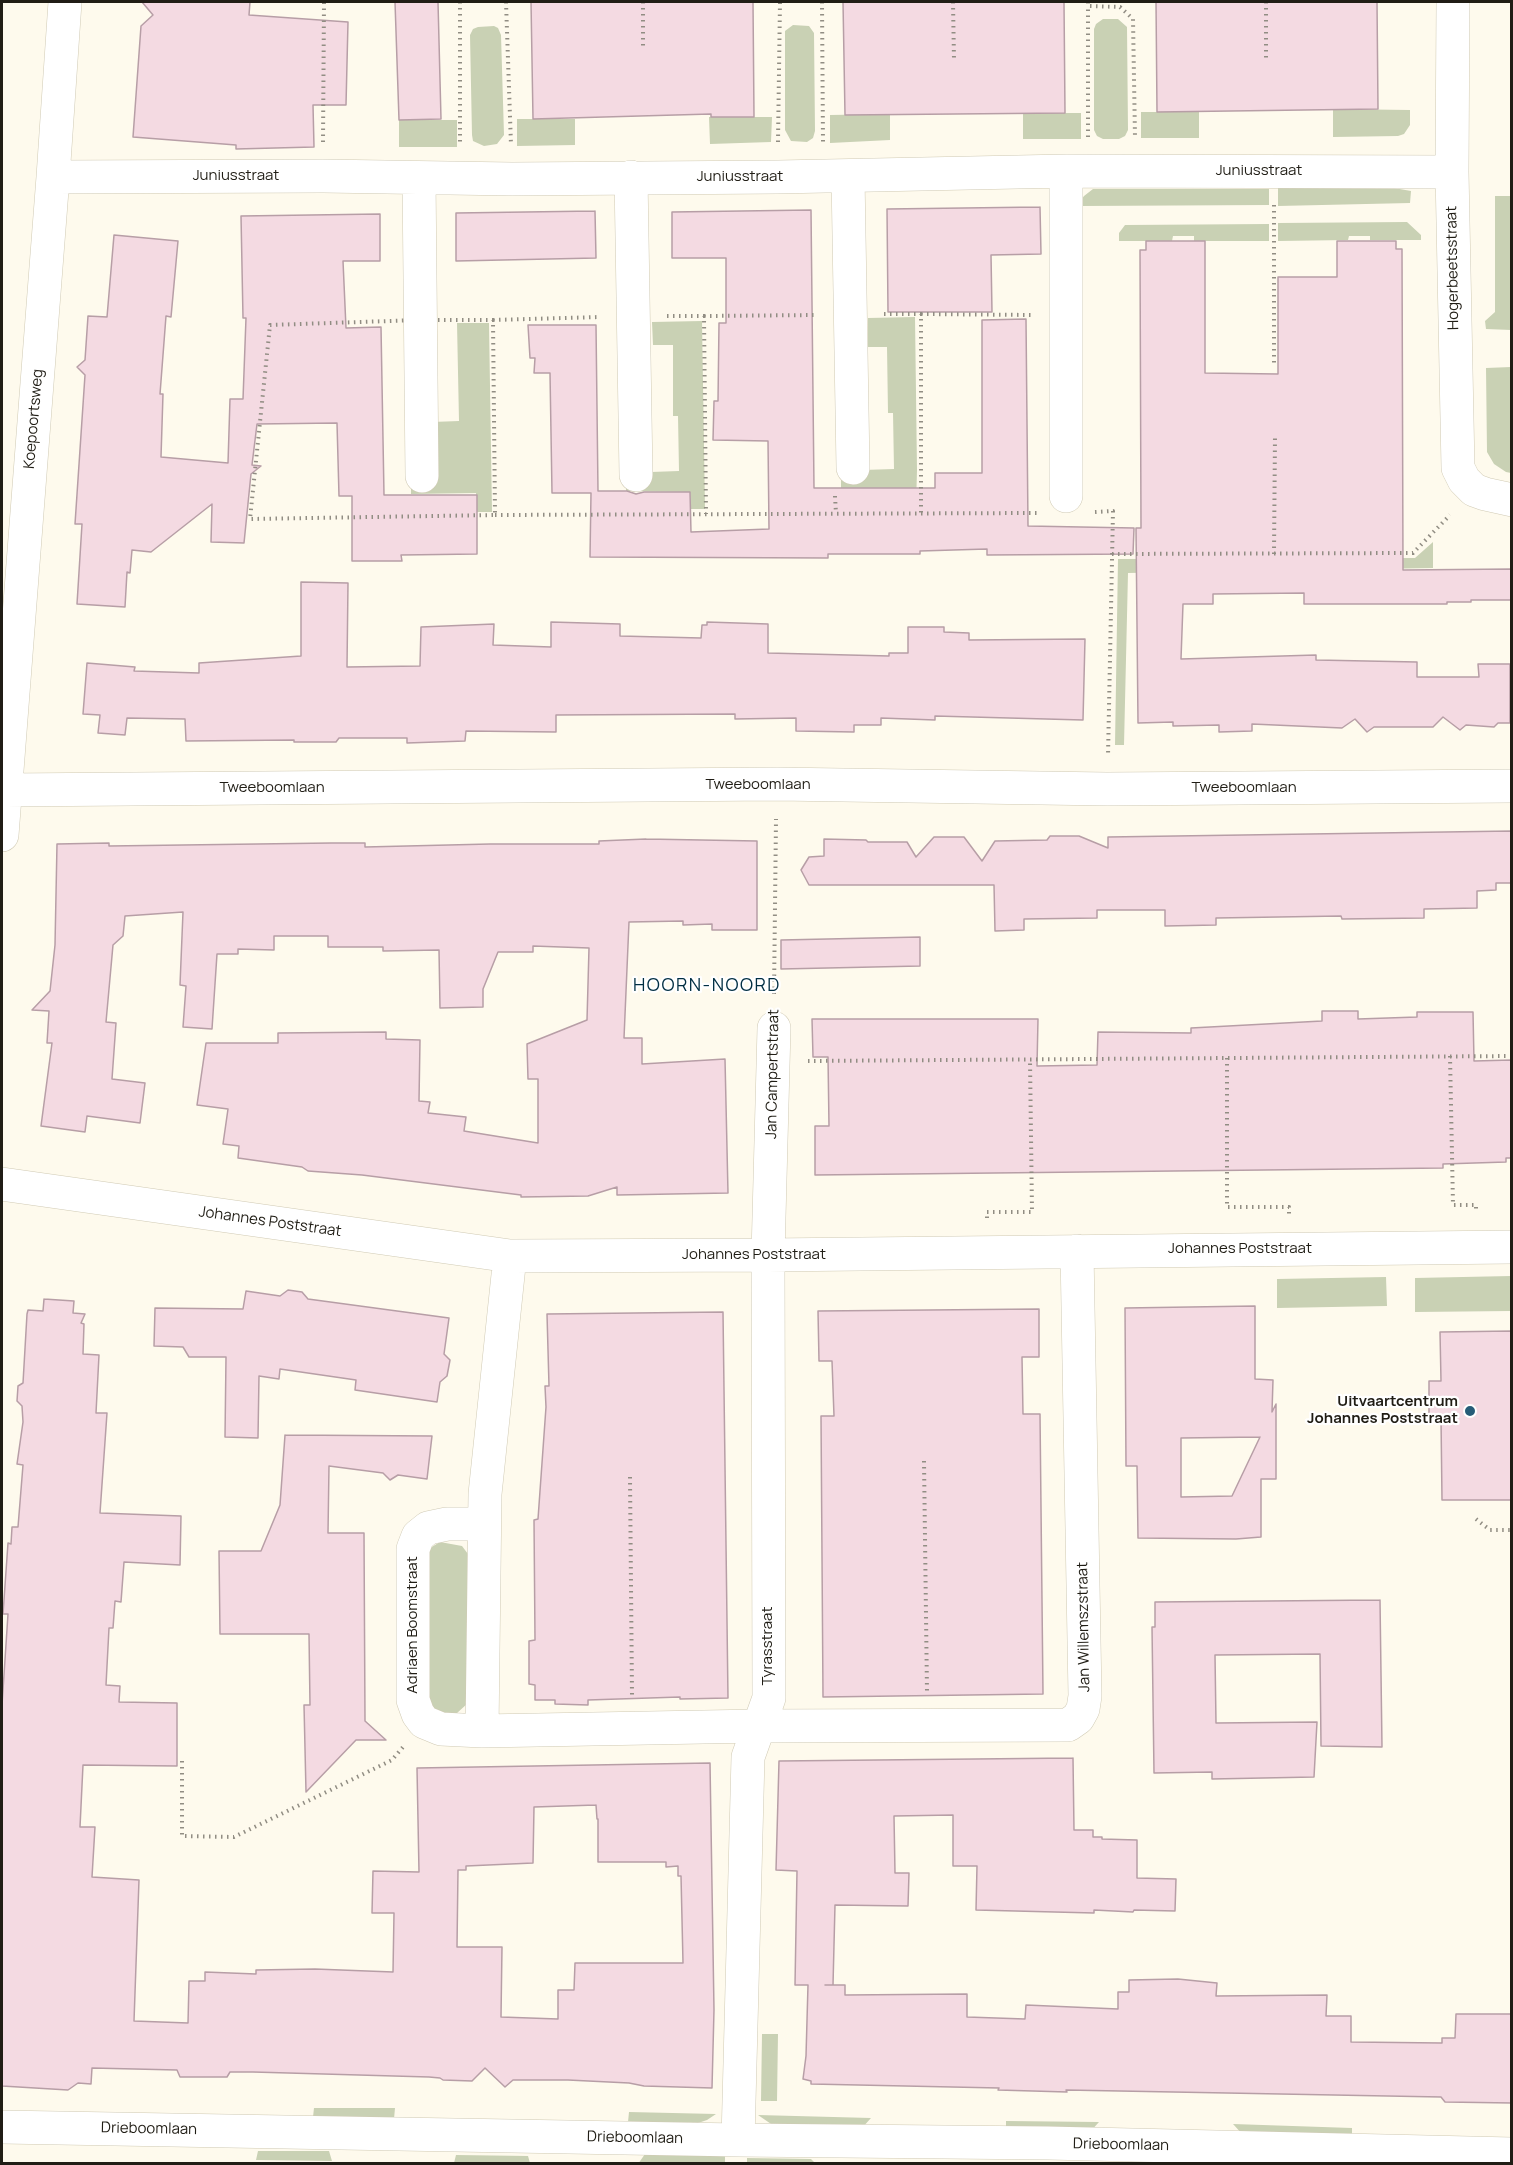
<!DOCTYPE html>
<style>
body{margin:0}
#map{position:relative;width:1513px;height:2165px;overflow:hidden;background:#fefaed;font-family:Manrope,sans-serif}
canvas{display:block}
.frame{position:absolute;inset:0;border:3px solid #201d15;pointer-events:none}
</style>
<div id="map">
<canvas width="1513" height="2165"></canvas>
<div class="frame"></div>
</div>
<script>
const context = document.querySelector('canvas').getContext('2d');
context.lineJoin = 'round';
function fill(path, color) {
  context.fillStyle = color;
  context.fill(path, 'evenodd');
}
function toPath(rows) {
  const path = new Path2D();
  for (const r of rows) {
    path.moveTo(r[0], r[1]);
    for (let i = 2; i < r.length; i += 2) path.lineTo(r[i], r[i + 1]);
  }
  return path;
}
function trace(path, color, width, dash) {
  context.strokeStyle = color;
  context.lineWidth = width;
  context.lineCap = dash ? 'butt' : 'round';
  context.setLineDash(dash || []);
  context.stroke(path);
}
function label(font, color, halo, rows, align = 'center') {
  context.font = font + ' Manrope,sans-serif';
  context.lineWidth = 4.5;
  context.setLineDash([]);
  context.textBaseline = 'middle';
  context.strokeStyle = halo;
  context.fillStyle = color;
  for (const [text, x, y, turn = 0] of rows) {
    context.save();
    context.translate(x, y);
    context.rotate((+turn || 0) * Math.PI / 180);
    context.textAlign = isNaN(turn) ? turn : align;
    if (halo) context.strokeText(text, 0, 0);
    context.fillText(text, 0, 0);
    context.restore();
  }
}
fill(toPath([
 [1103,19,1118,19,1127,27,1128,130,1125,136,1119,139,1103,139,1097,136,1094,130,1094,29,1096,24],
 [793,25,809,26,814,33,815,131,813,138,807,142,791,141,785,130,785,31],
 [494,26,498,28,501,35,504,135,497,144,484,146,473,141,472,135,470,35,473,29,478,27],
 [1333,109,1410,110,1410,125,1404,134,1398,136,1333,137],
 [1141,112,1199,112,1199,138,1141,138],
 [1023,113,1081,113,1081,139,1023,139],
 [890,114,890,140,830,143,830,115],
 [709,117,772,117,771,142,710,144],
 [517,119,575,119,575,145,517,146],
 [399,120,457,120,457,147,399,147],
 [1278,188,1394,188,1411,191,1410,203,1278,206],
 [1093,189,1269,189,1269,205,1081,206,1081,200,1084,196],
 [1495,196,1511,196,1511,330,1486,329,1485,321,1495,312],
 [1407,222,1421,235,1421,240,1370,240,1370,236,1349,236,1348,240,1278,241,1278,223],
 [1269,224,1269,241,1194,241,1194,236,1173,236,1172,241,1119,241,1119,233,1125,225],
 [915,317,917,470,916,507,841,488,841,477,863,470,894,469,893,413,888,413,887,347,868,347,868,318],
 [702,321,705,509,691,509,690,492,626,491,626,481,651,472,679,471,678,416,673,416,673,345,653,345,652,322],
 [457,323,489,323,492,512,477,512,476,493,411,494,411,484,432,422,459,421],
 [1511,367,1512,367,1511,473,1506,472,1494,464,1487,452,1486,368],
 [1433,542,1433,568,1128,573,1124,745,1115,745,1118,559,1415,558],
 [1511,1276,1511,1311,1415,1312,1415,1278],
 [1386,1277,1387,1306,1277,1308,1277,1279],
 [440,1542,462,1546,468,1554,467,1704,457,1713,450,1715,433,1709,426,1700,425,1551],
 [762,2034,778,2034,777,2101,761,2101],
 [314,2108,395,2108,394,2119,313,2117],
 [629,2112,716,2114,707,2120,698,2123,628,2122],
 [758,2115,871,2118,862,2128,774,2126],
 [1006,2121,1099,2122,1090,2132,1006,2130],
 [1233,2124,1352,2128,1352,2136,1243,2135],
 [258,2151,329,2151,332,2161,256,2160],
 [645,2154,725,2156,725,2163,638,2164],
 [456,2155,528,2156,530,2163,454,2163],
 [747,2158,811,2159,815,2163,747,2163]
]), '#c9d1b4');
const building = toPath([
 [142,2,250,2,249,15,348,22,346,105,313,105,314,147,236,149,236,145,133,137,141,26,153,15,142,2],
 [395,2,438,2,441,119,399,120,395,2],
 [531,2,753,2,754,117,711,117,711,114,533,119,531,2],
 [843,2,1064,2,1065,113,845,115,843,2],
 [1156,2,1377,2,1378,109,1157,112,1156,2],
 [1040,207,1041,254,991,255,992,312,888,312,887,209,1040,207],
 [811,210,814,488,935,488,935,473,982,473,982,320,1026,319,1028,526,1134,528,1133,554,987,555,987,549,920,551,920,554,828,554,828,558,590,557,591,493,552,493,550,373,534,373,535,358,530,358,528,325,596,325,598,491,627,491,636,494,644,492,690,492,691,532,769,529,768,441,713,440,714,401,718,401,719,323,726,323,726,258,672,258,672,212,811,210],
 [595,211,596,258,456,261,456,213,595,211],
 [380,214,380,261,343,261,346,328,381,327,384,495,477,495,477,554,401,555,402,561,352,561,352,496,339,496,337,423,257,424,252,465,261,466,251,474,244,543,211,542,212,504,151,552,132,550,130,573,127,572,125,607,77,604,82,524,75,524,85,375,77,367,85,360,88,316,107,317,114,235,178,241,171,317,166,316,160,394,163,394,161,457,228,463,230,399,243,399,246,318,243,318,241,216,380,214],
 [1146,241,1205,241,1205,373,1278,374,1278,277,1337,277,1337,241,1396,241,1396,249,1402,249,1403,570,1512,569,1512,600,1471,600,1471,602,1447,602,1447,604,1304,604,1304,593,1213,594,1213,604,1183,604,1181,659,1316,655,1316,660,1417,662,1417,677,1479,677,1478,664,1510,664,1510,723,1498,723,1494,727,1466,725,1460,730,1443,717,1433,727,1374,727,1367,732,1355,719,1342,728,1252,724,1252,731,1219,732,1219,725,1173,726,1173,722,1138,723,1136,528,1141,528,1140,250,1146,250,1146,241],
 [301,582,348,583,347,667,420,666,421,627,494,624,493,645,551,647,551,622,620,624,620,636,701,638,702,625,707,625,707,622,768,624,768,653,889,656,889,653,908,653,908,627,944,627,944,632,969,633,969,640,1085,639,1083,720,935,716,935,720,881,718,881,725,854,725,854,732,796,731,796,718,735,719,735,714,556,715,556,732,466,731,465,741,407,743,407,738,339,738,336,742,294,742,294,740,186,741,185,719,127,718,125,735,98,733,100,715,83,714,87,663,135,667,134,671,199,673,199,663,301,656,301,582],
 [1512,831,1512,883,1496,883,1496,890,1477,891,1477,908,1424,909,1424,918,1342,919,1341,916,1216,918,1216,925,1165,926,1165,910,1097,910,1097,918,1024,919,1024,930,995,931,994,885,809,885,801,870,809,857,824,856,824,839,866,840,868,842,907,842,916,857,934,837,964,837,982,861,995,841,1047,840,1050,836,1079,836,1108,848,1108,837,1512,831],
 [646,839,757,841,757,930,712,930,712,924,683,925,683,921,629,922,624,1038,642,1038,642,1064,725,1059,728,1193,617,1195,617,1187,588,1196,521,1197,521,1195,362,1175,308,1171,302,1167,238,1158,239,1146,223,1144,228,1109,197,1105,206,1043,278,1043,278,1033,386,1032,386,1039,420,1040,419,1101,430,1102,428,1113,466,1117,464,1131,538,1143,538,1079,528,1079,527,1044,587,1020,589,948,533,946,533,952,498,952,483,989,483,1007,440,1008,439,950,383,951,383,947,328,947,328,936,274,936,274,950,238,949,238,954,217,954,212,1029,183,1027,186,986,180,985,183,912,125,916,123,936,113,945,106,1022,116,1023,112,1079,145,1083,140,1123,87,1116,85,1132,41,1126,52,1043,47,1043,49,1011,32,1010,50,991,55,945,57,844,109,843,109,846,331,843,365,843,365,847,490,844,599,844,599,841,646,839],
 [920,937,920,966,781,969,781,940,920,937],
 [1322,1011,1358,1011,1358,1019,1417,1017,1417,1012,1473,1012,1474,1061,1512,1060,1512,1158,1506,1158,1506,1162,1443,1164,1443,1168,815,1175,815,1126,829,1126,828,1057,813,1057,812,1019,1038,1019,1037,1066,1097,1065,1098,1032,1191,1033,1191,1028,1322,1021,1322,1011],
 [288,1290,302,1292,308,1299,449,1318,444,1354,450,1360,447,1376,440,1382,437,1402,355,1390,356,1380,280,1369,279,1379,259,1376,258,1438,225,1437,226,1357,189,1357,183,1347,154,1346,155,1308,243,1309,246,1291,280,1296,288,1290],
 [44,1299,74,1301,73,1313,85,1314,81,1323,84,1324,83,1354,99,1355,96,1413,107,1413,100,1513,181,1516,180,1565,124,1562,121,1602,115,1601,113,1628,109,1628,106,1685,120,1686,119,1702,177,1703,177,1766,83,1765,80,1827,95,1827,92,1877,139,1880,134,2021,188,2023,189,1981,205,1981,205,1972,256,1974,256,1970,315,1969,393,1972,394,1913,372,1913,373,1871,419,1872,417,1768,710,1763,714,2010,712,2088,644,2086,629,2083,568,2080,513,2080,505,2087,485,2068,472,2081,443,2080,440,2078,429,2077,253,2072,230,2072,227,2077,180,2077,177,2070,92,2068,91,2084,78,2083,68,2090,2,2086,2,1705,8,1614,3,1614,8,1543,11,1544,12,1527,18,1527,23,1465,17,1464,23,1422,22,1406,17,1401,18,1386,23,1383,27,1314,28,1310,43,1311,44,1299],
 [596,1805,597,1819,598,1819,598,1862,666,1862,666,1867,678,1866,678,1876,681,1876,683,1963,575,1963,574,1990,558,1990,558,2019,501,2017,502,1947,457,1947,458,1870,466,1870,466,1866,533,1863,534,1807,596,1805],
 [1255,1306,1255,1379,1273,1380,1272,1412,1276,1404,1276,1479,1261,1479,1261,1537,1236,1539,1138,1538,1137,1466,1126,1466,1125,1308,1255,1306],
 [1260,1437,1232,1496,1181,1497,1181,1438,1260,1437],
 [1039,1309,1039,1357,1022,1357,1023,1414,1040,1414,1043,1694,823,1697,821,1416,834,1416,832,1361,819,1361,818,1311,1039,1309],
 [723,1312,728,1698,680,1699,680,1697,588,1700,588,1705,555,1704,555,1700,535,1700,535,1685,529,1684,529,1641,535,1640,534,1520,538,1519,546,1407,545,1386,549,1386,547,1314,723,1312],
 [1512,1331,1512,1500,1442,1500,1441,1419,1429,1420,1429,1381,1441,1381,1440,1332,1512,1331],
 [285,1435,432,1436,427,1479,398,1475,390,1480,383,1473,329,1466,328,1533,364,1533,365,1721,386,1740,356,1740,306,1792,304,1705,310,1705,309,1634,220,1634,219,1551,261,1551,280,1505,285,1435],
 [1380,1600,1382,1747,1321,1746,1320,1654,1215,1655,1216,1723,1317,1722,1314,1777,1212,1779,1212,1772,1154,1773,1152,1627,1155,1627,1155,1602,1380,1600],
 [1073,1758,1074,1830,1093,1830,1093,1837,1102,1837,1102,1839,1137,1840,1137,1878,1176,1879,1175,1911,1134,1910,1133,1912,1094,1910,1094,1913,976,1910,977,1866,953,1866,953,1815,894,1816,895,1873,909,1873,908,1906,835,1905,833,1985,825,1985,845,1985,845,1995,967,1994,967,2017,1025,2019,1026,2005,1118,2009,1118,1992,1129,1992,1129,1980,1178,1979,1217,1983,1216,1996,1327,1995,1326,2016,1351,2016,1351,2042,1442,2043,1442,2038,1455,2038,1456,2014,1512,2014,1512,2103,1445,2102,1441,2097,1066,2090,1067,2092,998,2090,999,2088,811,2084,811,2081,803,2079,806,2056,808,1985,795,1985,797,1871,776,1870,779,1761,1073,1758]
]);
fill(building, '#f4dae2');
trace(building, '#b79ea6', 1.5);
const minor = toPath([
 [1453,2,1452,172,1458,468,1464,480,1474,490,1485,494,1512,500],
 [1066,171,1066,496],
 [848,176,853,468],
 [53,177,323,176,512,179,778,177,1066,171,1452,172],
 [631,177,636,475],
 [419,178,422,476],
 [5,790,777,784,1107,789,1512,786],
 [2,835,53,177,65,2],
 [2,1184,510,1256,768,1255,1512,1247],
 [484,1524,447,1524,428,1528,418,1536,413,1549,413,1700,418,1714,424,1722,441,1729,482,1731,759,1726,1068,1725,1078,1718,1083,1709,1085,1696,1077,1251],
 [482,1731,485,1494,510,1256],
 [2,2127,738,2140,1048,2143,1512,2154],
 [738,2140,748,1757,769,1698,768,1255,774,1028]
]);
trace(minor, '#d0cab4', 34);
trace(toPath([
 [460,2,460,145],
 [506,2,511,145],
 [643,2,643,49],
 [822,2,823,143],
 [953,2,954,60],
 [1088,2,1088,6,1120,7,1133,19,1135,137],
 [1266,2,1266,61],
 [1088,137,1088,6],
 [323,142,324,2],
 [778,142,780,2],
 [1274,205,1274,367],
 [884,314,921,314,921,513],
 [921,314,1031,315],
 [667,316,704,316,706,514],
 [704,316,817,315],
 [420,320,493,320,495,515,250,519,270,325,420,320],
 [493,320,600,317],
 [835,496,836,514],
 [1095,512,1113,511,1108,756],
 [495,515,1037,513],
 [1112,554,1413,553,1450,515],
 [1274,554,1275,435],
 [774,994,776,819],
 [1450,1056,1453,1205,1476,1205,1476,1212],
 [1227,1058,1227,1207,1289,1207,1289,1214],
 [808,1061,1512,1056],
 [987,1218,987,1212,1032,1212,1030,1060],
 [924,1461,927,1692],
 [630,1477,632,1695],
 [1476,1519,1490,1530,1512,1530],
 [182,1761,182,1836,234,1837,392,1760,403,1747]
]), '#918d83', 4, [1.5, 4.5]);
trace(minor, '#fff', 33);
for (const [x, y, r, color] of [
 [1470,1411,6,"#265c77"]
]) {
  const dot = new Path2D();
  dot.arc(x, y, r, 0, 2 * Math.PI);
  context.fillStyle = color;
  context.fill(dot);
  trace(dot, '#fff', 2);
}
label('15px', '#201d15', '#fff', [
 ["Juniusstraat",1259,171],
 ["Juniusstraat",236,176],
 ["Juniusstraat",740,177],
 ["Hogerbeetsstraat",1453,268,-91],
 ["Koepoortsweg",34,419,-85],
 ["Tweeboomlaan",758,785],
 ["Tweeboomlaan",272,788],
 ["Tweeboomlaan",1244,788],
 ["Jan Campertstraat",773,1074,-89],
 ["Johannes Poststraat",270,1222,8],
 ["Johannes Poststraat",1240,1249],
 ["Johannes Poststraat",754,1255],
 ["Adriaen Boomstraat",413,1625,-90],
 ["Jan Willemszstraat",1084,1627,-91],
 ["Tyrasstraat",768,1646,-90],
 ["Drieboomlaan",149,2129,1],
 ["Drieboomlaan",635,2138,1],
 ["Drieboomlaan",1121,2145,1]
]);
label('bold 15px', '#201d15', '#fff', [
 ["Uitvaartcentrum",1458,1402],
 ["Johannes Poststraat",1458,1419]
], 'right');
context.letterSpacing = '1.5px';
label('18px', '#002e42', '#fff', [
 ["HOORN-NOORD",707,986]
]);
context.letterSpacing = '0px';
</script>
